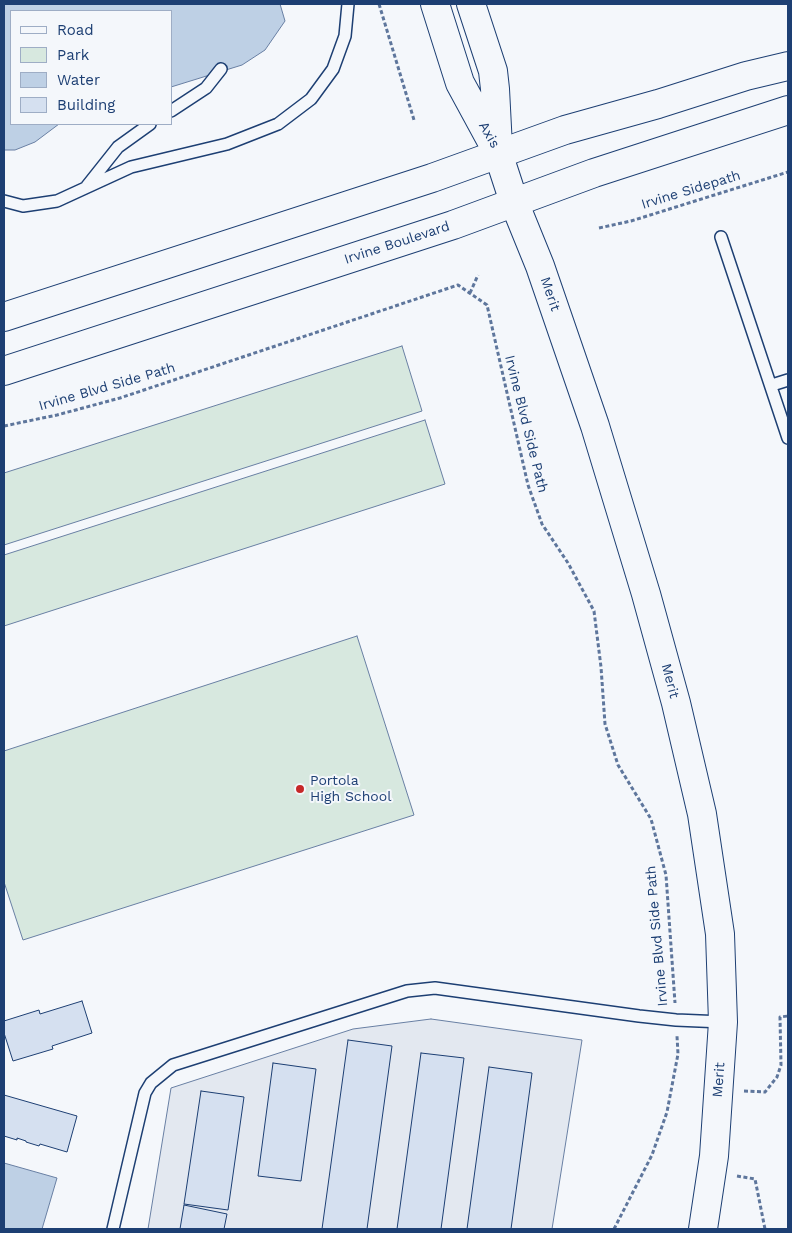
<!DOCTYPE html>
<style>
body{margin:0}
#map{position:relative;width:792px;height:1233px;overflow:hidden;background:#f4f7fb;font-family:"Work Sans",sans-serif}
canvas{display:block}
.frame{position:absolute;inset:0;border:5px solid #1d3f73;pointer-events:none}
.legend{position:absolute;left:10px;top:10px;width:162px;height:115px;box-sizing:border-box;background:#f4f7fb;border:1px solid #9eadc5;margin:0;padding:6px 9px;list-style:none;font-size:15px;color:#1d3f73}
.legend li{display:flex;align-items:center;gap:10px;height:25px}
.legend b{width:25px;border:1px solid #9eadc5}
</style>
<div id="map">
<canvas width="792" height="1233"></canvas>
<div class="frame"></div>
<ul class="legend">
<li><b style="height:6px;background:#f4f7fb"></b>Road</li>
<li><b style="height:14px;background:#d7e8df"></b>Park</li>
<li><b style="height:14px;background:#bed0e5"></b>Water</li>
<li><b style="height:14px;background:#d5e0f0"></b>Building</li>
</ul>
</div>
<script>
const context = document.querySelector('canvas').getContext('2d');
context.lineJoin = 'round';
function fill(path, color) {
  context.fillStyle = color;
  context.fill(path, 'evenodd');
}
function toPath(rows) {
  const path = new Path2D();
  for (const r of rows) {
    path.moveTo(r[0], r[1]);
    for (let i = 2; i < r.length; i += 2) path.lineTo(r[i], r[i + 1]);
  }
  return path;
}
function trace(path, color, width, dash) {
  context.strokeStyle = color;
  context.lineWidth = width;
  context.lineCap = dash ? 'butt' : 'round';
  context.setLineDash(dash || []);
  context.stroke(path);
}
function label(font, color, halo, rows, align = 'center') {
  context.font = font + ' "Work Sans",sans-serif';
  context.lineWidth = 4;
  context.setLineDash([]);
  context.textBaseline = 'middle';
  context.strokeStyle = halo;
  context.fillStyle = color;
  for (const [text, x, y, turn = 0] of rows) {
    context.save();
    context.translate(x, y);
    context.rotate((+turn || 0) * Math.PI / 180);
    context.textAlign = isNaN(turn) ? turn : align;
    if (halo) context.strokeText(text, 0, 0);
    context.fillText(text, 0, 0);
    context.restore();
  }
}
const green = toPath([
 [402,346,422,411,4,545,4,473,402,346],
 [425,420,445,484,4,626,4,555,425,420],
 [357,636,414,815,23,940,4,882,4,751,357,636]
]);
fill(green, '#d7e8df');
trace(green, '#687fa3', 1);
const parking = toPath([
 [431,1019,582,1040,552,1229,148,1229,171,1088,353,1029,431,1019]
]);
fill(parking, '#e3e8f0');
trace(parking, '#687fa3', 1);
const water = toPath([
 [4,4,280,4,285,21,265,50,242,65,171,87,171,11,11,11,11,124,59,124,35,142,15,150,4,150,4,4],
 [4,1163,57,1178,42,1229,4,1229,4,1163]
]);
fill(water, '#bed0e5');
trace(water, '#687fa3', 1);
const building = toPath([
 [82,1001,92,1033,52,1046,53,1049,13,1061,4,1033,4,1021,39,1010,40,1014,82,1001],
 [348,1040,392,1046,367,1229,322,1229,348,1040],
 [421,1053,464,1058,441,1229,397,1229,421,1053],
 [273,1063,316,1069,301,1181,258,1176,273,1063],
 [489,1067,532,1073,511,1229,467,1229,489,1067],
 [201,1091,244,1097,228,1210,184,1204,201,1091],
 [4,1095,77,1116,67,1152,40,1144,39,1146,26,1142,26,1141,17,1138,17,1140,4,1136,4,1095],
 [184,1205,227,1214,224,1229,180,1229,184,1205]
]);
fill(building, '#d5e0f0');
trace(building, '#1d3f73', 1);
const service = toPath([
 [171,111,206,88,221,69],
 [87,186,118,147,150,124],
 [4,201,23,206,57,201,131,167,227,144,278,124,311,99,333,69,345,36,348,4],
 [721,237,788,438],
 [772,385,788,380],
 [113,1229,145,1093,151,1083,173,1065,407,991,435,988,639,1016,676,1020,723,1022]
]);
const tertiary = toPath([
 [435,4,460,83,498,153,514,202,540,266,595,426,646,594,676,703,702,814,720,934,723,1022,714,1156,703,1229],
 [471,4,493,71,495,89,498,147]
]);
const primary = toPath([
 [4,317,432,178,565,130,658,104,746,76,788,66],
 [4,371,453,225,594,173,788,110]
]);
trace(service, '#1d3f73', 14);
trace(tertiary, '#1d3f73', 30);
trace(primary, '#1d3f73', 30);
trace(toPath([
 [379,4,414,120],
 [599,228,631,221,788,172],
 [470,293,478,275],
 [4,426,57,415,120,398,458,285,487,305,528,485,542,524,568,563,594,611,601,667,605,724,618,765,651,819,666,875,675,1003],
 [744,1091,765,1092,777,1077,781,1065,780,1017,788,1016],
 [737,1176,755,1179,765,1229],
 [614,1229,652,1155,667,1112,678,1054,677,1036]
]), '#5e769c', 3, [4, 2.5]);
trace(service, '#f4f7fb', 11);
trace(tertiary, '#f4f7fb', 28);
trace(primary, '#f4f7fb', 28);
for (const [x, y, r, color] of [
 [300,789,5,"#c62828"]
]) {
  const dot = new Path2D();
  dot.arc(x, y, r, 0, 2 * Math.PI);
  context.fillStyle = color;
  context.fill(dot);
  trace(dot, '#f4f7fb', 2);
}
label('14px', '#1d3f73', '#f4f7fb', [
 ["Axis",489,135,60],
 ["Irvine Sidepath",691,190,-17],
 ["Irvine Boulevard",397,243,-18],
 ["Merit",550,294,71],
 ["Irvine Blvd Side Path",107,387,-16],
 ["Irvine Blvd Side Path",526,424,76],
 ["Merit",670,681,75],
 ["Irvine Blvd Side Path",657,936,-95],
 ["Merit",719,1080,-86]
]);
label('14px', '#1d3f73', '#f4f7fb', [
 ["Portola",310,781],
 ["High School",310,797]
], 'left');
</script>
